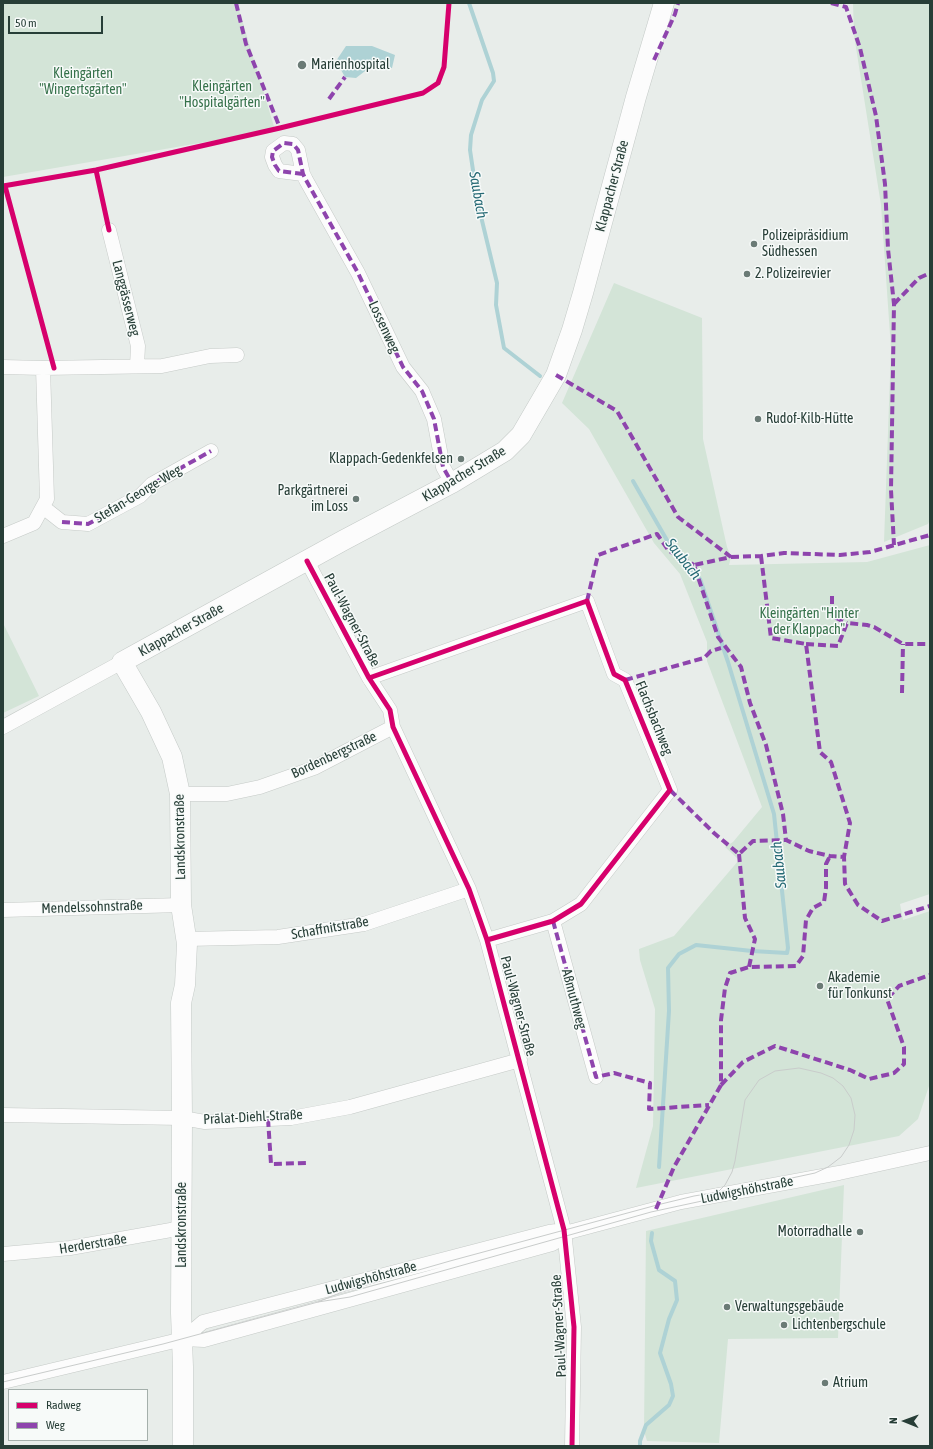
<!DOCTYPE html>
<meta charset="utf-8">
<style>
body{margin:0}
#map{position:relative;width:933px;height:1449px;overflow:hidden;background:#e8edea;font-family:"Asap Condensed",sans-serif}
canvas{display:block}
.frame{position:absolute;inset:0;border:4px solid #273e37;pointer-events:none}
.legend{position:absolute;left:8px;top:1389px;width:140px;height:52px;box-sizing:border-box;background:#f7faf9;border:1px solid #a4afab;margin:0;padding:5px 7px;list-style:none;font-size:12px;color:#273e37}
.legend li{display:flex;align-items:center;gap:8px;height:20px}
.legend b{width:20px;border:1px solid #a4afab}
.north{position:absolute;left:885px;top:1401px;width:40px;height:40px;-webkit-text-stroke:3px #f7faf9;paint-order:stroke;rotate:271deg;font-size:11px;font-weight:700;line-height:16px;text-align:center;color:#273e37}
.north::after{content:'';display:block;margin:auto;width:14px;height:18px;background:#273e37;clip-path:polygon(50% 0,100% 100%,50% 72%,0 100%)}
.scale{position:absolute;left:8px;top:16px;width:95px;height:18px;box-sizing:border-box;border:2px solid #273e37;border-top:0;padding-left:5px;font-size:12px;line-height:14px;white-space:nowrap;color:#273e37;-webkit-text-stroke:3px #f7faf9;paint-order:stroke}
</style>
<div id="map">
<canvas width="933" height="1449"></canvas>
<div class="frame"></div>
<ul class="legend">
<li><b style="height:5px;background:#d6006c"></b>Radweg</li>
<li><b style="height:5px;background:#8e44ad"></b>Weg</li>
</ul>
<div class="north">N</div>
<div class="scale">50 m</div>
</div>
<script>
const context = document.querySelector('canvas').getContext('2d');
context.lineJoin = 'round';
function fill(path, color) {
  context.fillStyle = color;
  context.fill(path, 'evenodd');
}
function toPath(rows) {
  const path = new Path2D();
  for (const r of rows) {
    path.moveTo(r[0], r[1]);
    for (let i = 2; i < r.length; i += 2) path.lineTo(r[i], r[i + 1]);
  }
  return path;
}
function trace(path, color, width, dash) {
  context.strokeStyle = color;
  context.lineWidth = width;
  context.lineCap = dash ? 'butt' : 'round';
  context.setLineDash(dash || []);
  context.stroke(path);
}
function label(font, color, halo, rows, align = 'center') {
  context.font = font + ' "Asap Condensed",sans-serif';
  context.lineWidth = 3;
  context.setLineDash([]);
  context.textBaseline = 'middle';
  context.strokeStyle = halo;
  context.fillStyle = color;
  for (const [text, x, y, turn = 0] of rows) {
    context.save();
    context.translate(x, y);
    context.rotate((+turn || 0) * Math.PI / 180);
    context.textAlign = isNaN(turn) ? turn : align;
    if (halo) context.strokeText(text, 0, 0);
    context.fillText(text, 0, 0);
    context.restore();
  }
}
fill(toPath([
 [3,3,237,3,275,130,3,177],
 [853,3,930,3,930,520,928,524,884,542,891,349,881,205,854,35],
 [614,283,702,318,703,439,727,547,731,557,729,565,867,562,930,545,930,894,900,904,903,920,930,911,930,1083,918,1119,899,1136,636,1188,653,1126,655,1009,640,960,639,949,674,936,739,860,725,847,733,842,762,807,707,661,707,642,680,574,654,543,589,429,562,403],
 [3,623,39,696,3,713],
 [844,1185,838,1338,728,1339,719,1443,647,1441,644,1431,646,1231]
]), '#d3e4d7');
fill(toPath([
 [346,46,372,46,395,55,392,68,369,68,356,78,345,77,336,61]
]), '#aed2d5');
trace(toPath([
 [469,3,493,73,494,81,482,100,471,135,470,150,478,204,497,283,496,305,504,348,540,376],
 [633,481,668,542,700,579,728,662,774,814,788,948,787,953,752,951,696,945,679,954,668,968,669,1011,659,1167],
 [640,1446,640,1441,646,1425,669,1405,673,1396,671,1384,660,1353,669,1319,677,1300,675,1281,659,1270,651,1241,652,1233]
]), '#aed2d5', 4);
const street = toPath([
 [303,174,279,171,275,165,272,157,273,151,284,143,293,144,298,150,303,174,306,180,358,273,403,367,422,391,434,419,443,467,452,483],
 [109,230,138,346,137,366],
 [3,367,43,368,162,366,210,356,237,355],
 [43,507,62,522,88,524,140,496,152,484,211,451],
 [3,536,34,523,47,499,43,368],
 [307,561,369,678,390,710,393,727,469,889,487,940,564,1230,574,1327,572,1446],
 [369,678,587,601,614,674,625,680,670,790,581,904,553,921,487,940],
 [3,727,122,662],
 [180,794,227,794,260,787,314,768,393,727],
 [3,910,181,905],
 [553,921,596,1077],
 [187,939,278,937,364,924,469,889],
 [3,1115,182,1118,205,1122,291,1118,350,1107,520,1060],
 [565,1233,681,1202,839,1173,930,1153],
 [3,1254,70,1248,182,1228],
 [183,1339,203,1322,549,1232,564,1230],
 [3,1382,183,1339,204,1340,552,1244,565,1236]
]);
const secondary = toPath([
 [183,1446,183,1367,181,1313,182,1118,181,1003,185,985,187,944,181,905,180,794,172,757,151,712,122,662,344,540,452,483,505,451,521,435,556,375,572,330,583,293,636,97,664,3]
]);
trace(street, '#c5cac7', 15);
trace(secondary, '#c4cac7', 21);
trace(street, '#fcfcfc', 14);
trace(secondary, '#fcfcfc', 20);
trace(toPath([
 [3,1382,163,1344,318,1302,350,1297,651,1212,702,1201,718,1192,725,1185,732,1172,735,1161,745,1100,759,1080,775,1071,799,1068,821,1073,833,1078,843,1086,851,1098,855,1115,854,1130,849,1145,841,1157,828,1167,815,1173,778,1181,718,1192,694,1196,657,1205,450,1261,342,1292,318,1302]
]), '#c9cccb', 1);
trace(toPath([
 [236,3,246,44,280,128],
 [831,3,846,7,860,48,876,116,885,184,888,249,894,304,891,490,894,545],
 [654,60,675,14,678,3],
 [329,99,345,77],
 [303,174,279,171,275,165,272,157,273,151,284,143,293,144,298,150,303,174,306,180,358,273,403,367,422,391,434,419,443,467,452,483],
 [894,304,919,278,930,273],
 [556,375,617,411,678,517,731,557,694,565,718,637,741,667,750,703,766,745,783,814,786,840,809,851,830,856,844,857,845,884,858,905,882,921,930,906],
 [62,522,88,524,140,496,152,484,211,451],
 [761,556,771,638,806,644,820,752,831,762,850,823,844,857],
 [731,557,761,556,784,553,840,555,870,552,930,535],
 [832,596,832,616,847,623],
 [587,601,598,555,657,534,669,551,694,565],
 [806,644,838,646,847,623,867,625,874,627,903,644,930,644],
 [625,680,704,658,711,651,721,648],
 [902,693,903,644],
 [670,790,714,833,739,854,753,841,786,840],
 [739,854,745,918,755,939,749,967],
 [553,921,596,1077,614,1073,650,1083,649,1109,709,1105],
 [721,1085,743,1062,775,1046,850,1070,869,1079,894,1073,904,1064,904,1047,887,999,899,986,930,975],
 [268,1119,271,1164,307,1163],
 [656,1209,674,1167,721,1085,721,1020,725,988,730,973,749,967,796,966,803,956,806,920,813,908,824,902,826,888,826,864,830,856]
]), '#8e44ad', 4, [8, 4]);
trace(toPath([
 [96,170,109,230],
 [3,186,96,170,280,128,423,93,438,83,444,67,449,3],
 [5,186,54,368],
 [307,561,369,678,390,710,393,727,469,889,487,940,564,1230,574,1327,572,1446],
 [369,678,587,601,614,674,625,680,670,790,581,904,553,921,487,940]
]), '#d6006c', 5);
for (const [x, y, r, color] of [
 [302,65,5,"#6b7b76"],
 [754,244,4,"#6b7b76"],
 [747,274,4,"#6b7b76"],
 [758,419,4,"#6b7b76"],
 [461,459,4,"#6b7b76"],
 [356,499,4,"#6b7b76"],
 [820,986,4,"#6b7b76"],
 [860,1232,4,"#6b7b76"],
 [727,1307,4,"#6b7b76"],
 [784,1325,4,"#6b7b76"],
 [825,1383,4,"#6b7b76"]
]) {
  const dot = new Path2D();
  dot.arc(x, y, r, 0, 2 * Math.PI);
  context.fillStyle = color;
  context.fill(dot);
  trace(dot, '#f7faf9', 1.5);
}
label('14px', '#273e37', '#f7faf9', [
 ["Marienhospital",311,65],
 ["Polizeipräsidium",762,236],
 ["Südhessen",762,252],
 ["2. Polizeirevier",755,274],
 ["Rudof-Kilb-Hütte",766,419],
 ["Klappach-Gedenkfelsen",453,459,"right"],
 ["Parkgärtnerei",348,491,"right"],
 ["im Loss",348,507,"right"],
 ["Akademie",828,978],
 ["für Tonkunst",828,994],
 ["Motorradhalle",852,1232,"right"],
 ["Verwaltungsgebäude",735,1307],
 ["Lichtenbergschule",792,1325],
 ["Atrium",833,1383]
], 'left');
label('14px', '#35714a', '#f7faf9', [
 ["Kleingärten",83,74],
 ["\"Wingertsgärten\"",83,90],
 ["Kleingärten",222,87],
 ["\"Hospitalgärten\"",222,103],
 ["Kleingärten \"Hinter",809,614],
 ["der Klappach\"",809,630]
]);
label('14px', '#273e37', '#f7faf9', [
 ["Klappacher Straße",612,186,-75],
 ["Langgässerweg",126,298,76],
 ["Lossenweg",384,327,65],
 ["Klappacher Straße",464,474,-31],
 ["Stefan-George-Weg",138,494,-31],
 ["Paul-Wagner-Straße",352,620,62],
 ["Klappacher Straße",181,630,-29],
 ["Flachsbachweg",654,718,68],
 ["Bordenbergstraße",334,755,-25],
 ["Landskronstraße",180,837,-91],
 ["Mendelssohnstraße",92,907,-2],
 ["Schaffnitstraße",330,928,-10],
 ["Aßmuthweg",574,999,75],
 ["Paul-Wagner-Straße",518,1006,75],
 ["Prälat-Diehl-Straße",253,1117,-3],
 ["Ludwigshöhstraße",747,1190,-11],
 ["Landskronstraße",182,1225,-90],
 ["Herderstraße",93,1244,-9],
 ["Ludwigshöhstraße",371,1278,-15],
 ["Paul-Wagner-Straße",559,1326,-93]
]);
label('italic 15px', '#266a75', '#f7faf9', [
 ["Saubach",478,195,80],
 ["Saubach",683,559,52],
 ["Saubach",779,865,-96]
]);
</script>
